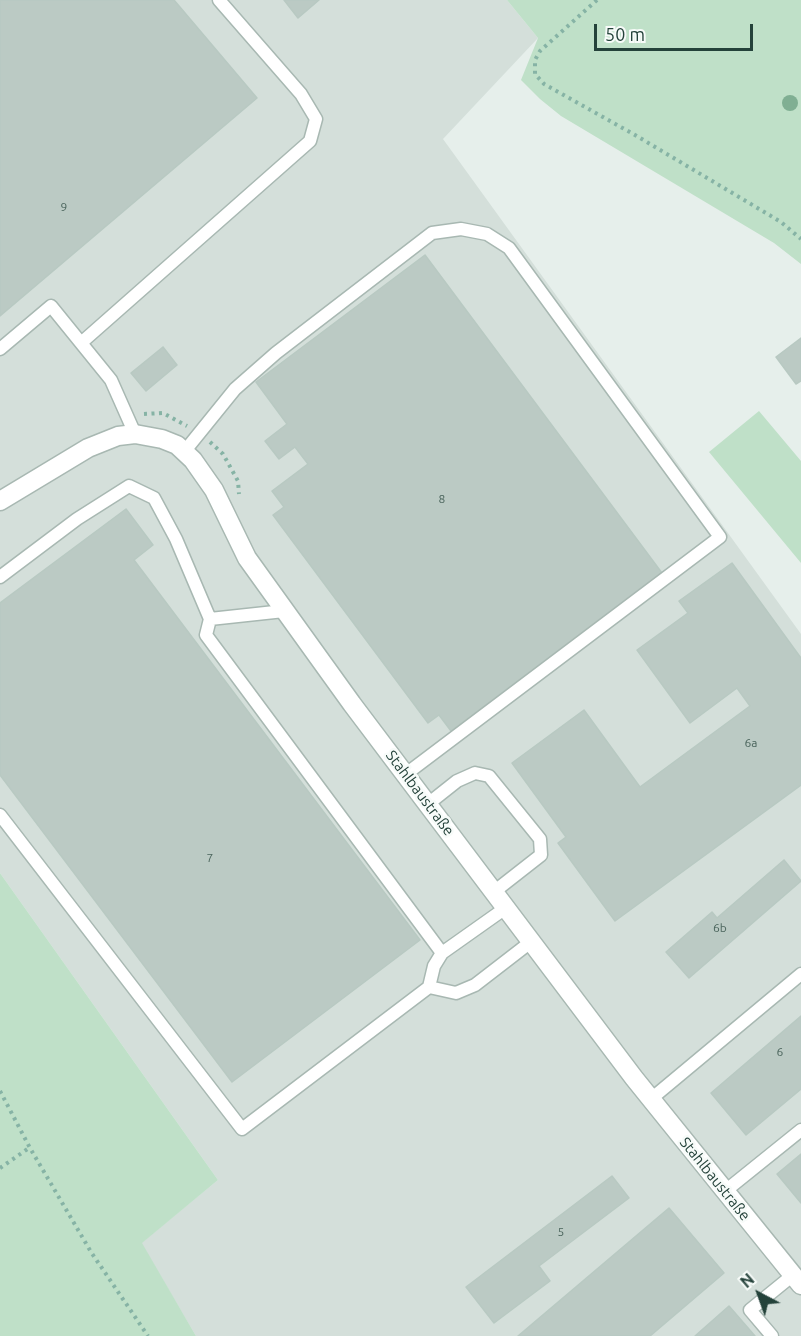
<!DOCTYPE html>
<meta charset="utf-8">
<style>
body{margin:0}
#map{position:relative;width:801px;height:1336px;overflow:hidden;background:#e6efeb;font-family:Ubuntu,sans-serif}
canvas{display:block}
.north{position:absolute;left:729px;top:1264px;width:60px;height:60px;-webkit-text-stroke:4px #f7fbf9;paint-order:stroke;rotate:319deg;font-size:16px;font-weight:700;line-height:24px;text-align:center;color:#24423a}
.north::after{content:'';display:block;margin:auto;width:21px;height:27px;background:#24423a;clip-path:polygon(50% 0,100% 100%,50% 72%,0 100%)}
.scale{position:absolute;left:594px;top:24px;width:159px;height:27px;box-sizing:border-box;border:3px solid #24423a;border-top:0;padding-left:8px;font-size:18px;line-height:21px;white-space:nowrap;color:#24423a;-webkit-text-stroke:4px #f7fbf9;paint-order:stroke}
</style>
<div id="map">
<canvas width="801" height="1336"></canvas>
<div class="north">N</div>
<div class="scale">50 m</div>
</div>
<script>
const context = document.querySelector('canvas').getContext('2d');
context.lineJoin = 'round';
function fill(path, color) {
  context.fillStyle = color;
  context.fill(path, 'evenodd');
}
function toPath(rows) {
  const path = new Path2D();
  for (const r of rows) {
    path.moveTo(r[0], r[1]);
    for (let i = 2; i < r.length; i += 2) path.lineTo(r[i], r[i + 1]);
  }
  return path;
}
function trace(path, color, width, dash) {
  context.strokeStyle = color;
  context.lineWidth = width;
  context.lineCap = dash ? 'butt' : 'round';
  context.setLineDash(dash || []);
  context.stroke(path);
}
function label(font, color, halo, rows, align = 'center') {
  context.font = font + ' Ubuntu,sans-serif';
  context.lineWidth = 5;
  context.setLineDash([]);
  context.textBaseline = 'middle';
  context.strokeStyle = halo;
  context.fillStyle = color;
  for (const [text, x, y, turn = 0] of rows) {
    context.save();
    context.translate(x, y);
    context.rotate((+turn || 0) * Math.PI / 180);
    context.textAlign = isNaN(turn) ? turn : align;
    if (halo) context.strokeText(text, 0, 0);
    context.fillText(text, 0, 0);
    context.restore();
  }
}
fill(toPath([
 [0,0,507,0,538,38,443,139,801,634,801,1336,196,1336,141,1243,218,1180,0,873]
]), '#d4dfda');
fill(toPath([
 [507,0,801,0,801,264,774,243,561,116,540,99,521,80,538,38],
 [759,411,801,461,801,563,709,452],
 [0,873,218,1180,142,1243,196,1336,0,1336]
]), '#bfe0c8');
const building = toPath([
 [0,0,174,0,257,98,0,316,0,0],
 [284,0,319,0,298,18,284,0],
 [425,255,662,573,451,731,439,715,428,723,273,515,284,507,272,491,308,464,295,447,279,459,265,441,287,424,256,382,425,255],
 [801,338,801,381,796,384,776,357,801,338],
 [163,347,177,365,146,391,131,373,163,347],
 [126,509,153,545,134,560,420,940,232,1082,0,775,0,603,126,509],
 [732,563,801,658,801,785,615,921,558,843,566,837,512,763,584,710,640,787,750,706,737,688,690,723,637,650,688,613,679,601,732,563],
 [784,860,801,881,689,978,666,952,712,912,717,918,784,860],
 [801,1016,801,1089,746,1135,711,1093,801,1016],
 [801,1154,801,1203,777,1174,801,1154],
 [612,1176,629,1198,539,1266,550,1281,494,1323,466,1287,612,1176],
 [669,1208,724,1273,650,1336,518,1336,669,1208],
 [729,1306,755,1336,695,1336,729,1306]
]);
fill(building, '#bbcac4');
trace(building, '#b8c9c2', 1.5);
const service = toPath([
 [81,343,310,141,316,119,301,94,219,0],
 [0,349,51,306,111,380,135,434],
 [184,452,235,389,276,353,432,233,461,229,487,234,509,248,720,537,406,774],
 [0,577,77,519,129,486,154,498,176,539,210,619,284,611],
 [210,619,206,635,442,953],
 [428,804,457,781,475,773,489,776,540,839,541,855,495,891],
 [0,815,242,1129,429,987,434,966,442,953,507,907],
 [429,987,456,993,475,985,532,941],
 [651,1099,801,974],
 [724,1192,801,1130],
 [772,1336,750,1310,793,1275]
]);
const tertiary = toPath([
 [0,501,88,448,118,436,135,434,162,439,177,445,193,460,214,490,247,558,352,704,634,1078,801,1285]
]);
trace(service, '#a8b8b2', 15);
trace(tertiary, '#a8b8b2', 21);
trace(toPath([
 [597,0,540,51,535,60,535,74,544,84,635,135,781,222,801,239],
 [144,414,163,413,187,426],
 [210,442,223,454,238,481,239,494],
 [0,1091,30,1148,91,1252,148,1336],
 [0,1168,29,1148]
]), '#86b3a5', 4, [3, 4.5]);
trace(service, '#fff', 12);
trace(tertiary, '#fff', 18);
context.fillStyle = '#80af93';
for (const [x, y] of [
 [790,103]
]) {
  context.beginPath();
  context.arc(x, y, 8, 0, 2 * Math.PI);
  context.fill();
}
label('12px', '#4a645c', null, [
 ["9",64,207],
 ["8",442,499],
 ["6a",751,743],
 ["7",210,858],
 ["6b",720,928],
 ["6",780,1052],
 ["5",561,1232]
]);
label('15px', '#24423a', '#f7fbf9', [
 ["Stahlbaustraße",420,793,53],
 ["Stahlbaustraße",715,1179,51]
]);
</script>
